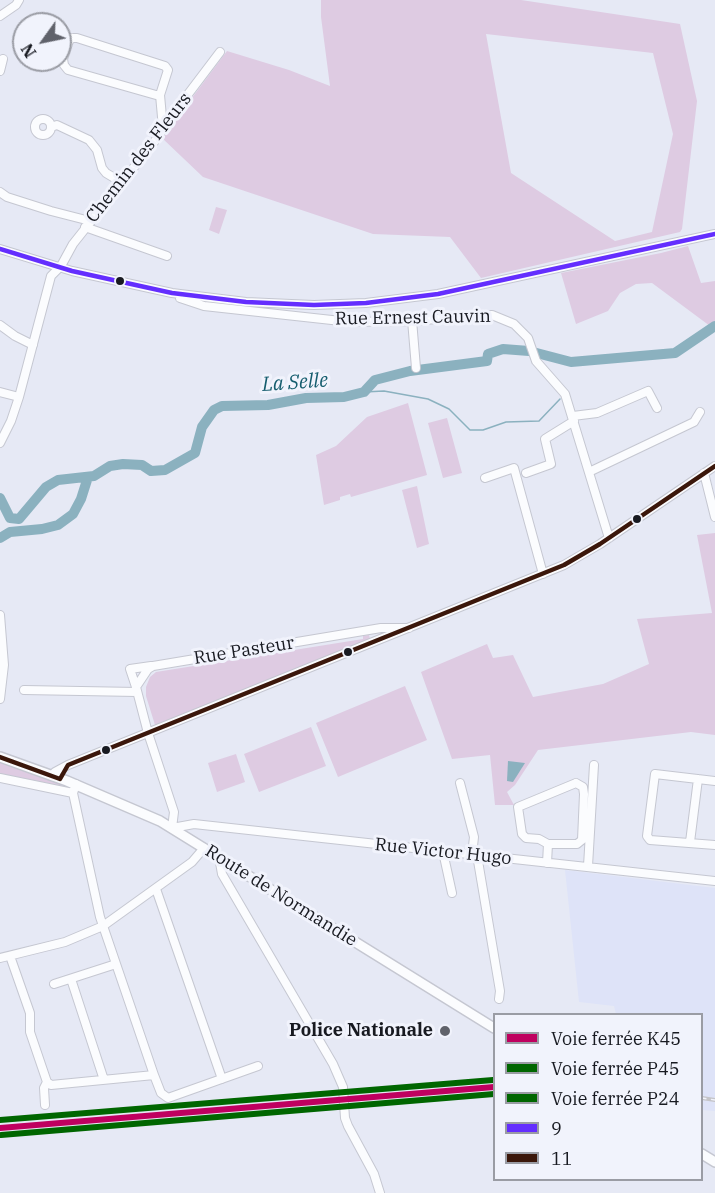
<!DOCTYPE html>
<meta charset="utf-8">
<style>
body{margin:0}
#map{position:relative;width:715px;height:1193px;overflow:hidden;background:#e6e9f5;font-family:"IBM Plex Serif",serif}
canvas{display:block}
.legend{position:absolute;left:493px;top:1013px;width:210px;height:168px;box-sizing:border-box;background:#f1f3fc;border:2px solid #9a9ca4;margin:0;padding:8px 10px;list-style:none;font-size:18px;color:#181a21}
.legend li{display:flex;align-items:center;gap:12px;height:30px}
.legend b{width:30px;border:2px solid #9a9ca4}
.north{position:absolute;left:12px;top:12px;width:60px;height:60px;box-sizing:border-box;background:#f1f3fc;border:2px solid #9a9ca4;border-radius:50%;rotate:237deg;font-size:16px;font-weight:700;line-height:24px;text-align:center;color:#181a21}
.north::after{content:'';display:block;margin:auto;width:21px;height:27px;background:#60626b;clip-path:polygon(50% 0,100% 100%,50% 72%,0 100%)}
</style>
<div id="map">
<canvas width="715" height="1193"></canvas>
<ul class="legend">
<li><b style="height:8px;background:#bf005f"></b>Voie ferrée K45</li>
<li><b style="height:8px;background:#060"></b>Voie ferrée P45</li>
<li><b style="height:8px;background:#060"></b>Voie ferrée P24</li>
<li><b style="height:8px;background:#642efe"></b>9</li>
<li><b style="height:8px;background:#3b170b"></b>11</li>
</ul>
<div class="north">N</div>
</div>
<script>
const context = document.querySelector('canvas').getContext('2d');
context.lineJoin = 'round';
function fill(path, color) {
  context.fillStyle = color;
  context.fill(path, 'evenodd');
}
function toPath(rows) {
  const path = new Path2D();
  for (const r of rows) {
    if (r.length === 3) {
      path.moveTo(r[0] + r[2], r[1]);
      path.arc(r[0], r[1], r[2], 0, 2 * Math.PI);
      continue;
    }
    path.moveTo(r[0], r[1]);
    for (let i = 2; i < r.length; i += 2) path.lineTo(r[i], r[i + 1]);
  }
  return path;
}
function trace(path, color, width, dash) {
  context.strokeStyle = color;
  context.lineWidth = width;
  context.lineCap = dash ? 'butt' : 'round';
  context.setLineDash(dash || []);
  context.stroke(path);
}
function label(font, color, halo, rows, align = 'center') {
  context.font = font + ' "IBM Plex Serif",serif';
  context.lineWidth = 6;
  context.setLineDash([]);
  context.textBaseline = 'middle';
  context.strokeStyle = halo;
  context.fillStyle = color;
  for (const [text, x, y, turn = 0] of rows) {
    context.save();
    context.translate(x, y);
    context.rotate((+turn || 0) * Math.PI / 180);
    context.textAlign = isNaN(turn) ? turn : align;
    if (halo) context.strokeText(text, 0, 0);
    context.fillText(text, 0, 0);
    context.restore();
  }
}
fill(toPath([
 [565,870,715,888,715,1111,702,1110,702,1014,616,1014,614,1006,579,1002]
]), '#dee3f8');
fill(toPath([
 [321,0,521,0,680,24,697,101,682,229,680,232,481,278,450,237,373,234,203,177,162,138,227,51,289,70,330,86,321,17],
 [486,34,653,53,673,134,652,232,615,241,511,173],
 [216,207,227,210,219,234,209,230],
 [688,246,701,283,715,281,715,323,710,326,652,283,636,284,620,293,608,311,576,324,561,273,661,253],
 [408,403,427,475,351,497,350,494,340,497,340,500,324,505,316,455,336,446,367,417],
 [447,418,462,473,443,478,428,423],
 [417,486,429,544,417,548,402,490],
 [715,533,715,735,691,732,538,750,515,785,507,792,514,805,495,805,490,755,452,759,421,672,487,644,493,658,513,655,533,697,603,684,649,664,637,619,712,613,697,535],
 [369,635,370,639,155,725,146,696,146,687,150,677,156,672,363,639,363,636],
 [405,686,427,740,338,777,316,723],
 [311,727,326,766,259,792,244,754],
 [236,754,245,782,217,792,208,763],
 [0,762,31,772,62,785,61,788,47,785,47,783,13,776,0,776]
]), '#decbe2');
fill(toPath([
 [508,761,525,763,513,782,507,781]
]), '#8bb1bf');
trace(toPath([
 [364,392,384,391,428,399,449,409,470,430,483,430,506,422,539,421,560,399]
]), '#8bb1bf', 1.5);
trace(toPath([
 [0,498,10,518,19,519,46,487,58,480,94,476,110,466,123,464,142,465,151,471,165,470,195,453,202,427,214,410,222,406,268,405,306,398,344,397,364,392,375,380,410,371,487,361,488,354,503,349,529,351,571,362,675,353,715,326],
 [0,538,10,532,42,529,58,525,73,514,81,499,88,477]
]), '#8bb1bf', 10);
const minor = toPath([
 [0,16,16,5,19,0],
 [72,38,77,38,165,66,168,70,160,95,156,95,68,70,64,65,63,59,69,41,72,38],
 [0,71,3,59],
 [160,95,163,128],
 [43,127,8],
 [51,127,57,125,89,140,97,150,102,168,106,173,121,182],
 [0,192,7,197,51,211,90,221],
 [85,227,167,256],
 [0,249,72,271,172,293,246,302,314,305,366,303,438,294,715,234],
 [180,298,204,306,350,322,410,321,492,315,514,324,528,338,536,361,565,394,609,538],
 [412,320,416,368],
 [0,325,15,336,33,345],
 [0,392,19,397],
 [573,416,597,413,648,391,657,408],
 [0,443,11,421,19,397,51,276,61,266,73,244,158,137,167,122,220,52],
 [589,472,694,422,700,412],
 [526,473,551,464,545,439,574,421],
 [704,473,715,517],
 [485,478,514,468,543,574],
 [0,615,4,665,0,699],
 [409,628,381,628,153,666,148,669,136,687,148,733,174,812,172,828,194,824,715,881],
 [136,687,130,669,151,666],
 [24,690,137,692],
 [52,776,55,772,68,765,564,565,600,544,715,466],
 [0,778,73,793],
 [715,781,655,774,647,836,650,840,715,845],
 [460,783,474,837,472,855],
 [576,783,583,787,584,794,582,840,577,844,548,844,539,839,526,838,522,834,518,807,576,783],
 [690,842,698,779],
 [443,852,452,893],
 [477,855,500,991,499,999],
 [219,857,222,874,333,1064,343,1087,345,1118,348,1126,374,1174,380,1193],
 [547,863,548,844],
 [588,866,594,765],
 [156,889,222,1079],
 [10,956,30,1013,30,1032,47,1082,44,1088,45,1105],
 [0,958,65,942,103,926,192,862,204,848],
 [71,979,104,1080],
 [54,984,116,964],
 [154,1075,161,1093,168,1098,258,1066],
 [47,1082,51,1085,154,1075,100,917,73,793,76,784]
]);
const major = toPath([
 [0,757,67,781,160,821,494,1028],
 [702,1154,715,1162]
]);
trace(minor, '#c5c7d1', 10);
trace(major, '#c5c7d1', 12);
trace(minor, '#fbfcfe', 8);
trace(major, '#fbfcfe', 9);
const rail = toPath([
 [702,1098,715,1100]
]);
trace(rail, '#c4c4c8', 4);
trace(rail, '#f1f3fc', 1.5, [4.5]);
trace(toPath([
 [0,249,72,271,172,293,246,302,314,305,366,303,438,294,715,234]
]), '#642efe', 4.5);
trace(toPath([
 [0,757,60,779,68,765,564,565,600,544,715,466]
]), '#3b170b', 4.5);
trace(toPath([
 [0,1128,494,1087]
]), '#bf005f', 6);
trace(toPath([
 [1,1135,494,1094]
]), '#060', 6);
trace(toPath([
 [0,1120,493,1080]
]), '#060', 6);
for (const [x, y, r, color] of [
 [120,281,5,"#181a21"],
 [637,519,5,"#181a21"],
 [348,652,5,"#181a21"],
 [106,750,5,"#181a21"],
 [445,1031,6,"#60626b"]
]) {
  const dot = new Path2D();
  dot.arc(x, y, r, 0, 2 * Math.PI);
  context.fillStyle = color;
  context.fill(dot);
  trace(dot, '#f1f3fc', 2);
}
label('18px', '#181a21', '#f1f3fc', [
 ["Chemin des Fleurs",139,158,-52],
 ["Rue Ernest Cauvin",413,318,-1],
 ["Rue Pasteur",244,651,-9],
 ["Rue Victor Hugo",443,852,6],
 ["Route de Normandie",281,896,32]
]);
label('bold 18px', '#181a21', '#f1f3fc', [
 ["Police Nationale",433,1031]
], 'right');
label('italic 20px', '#155d6e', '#f1f3fc', [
 ["La Selle",295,383,-4]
]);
</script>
